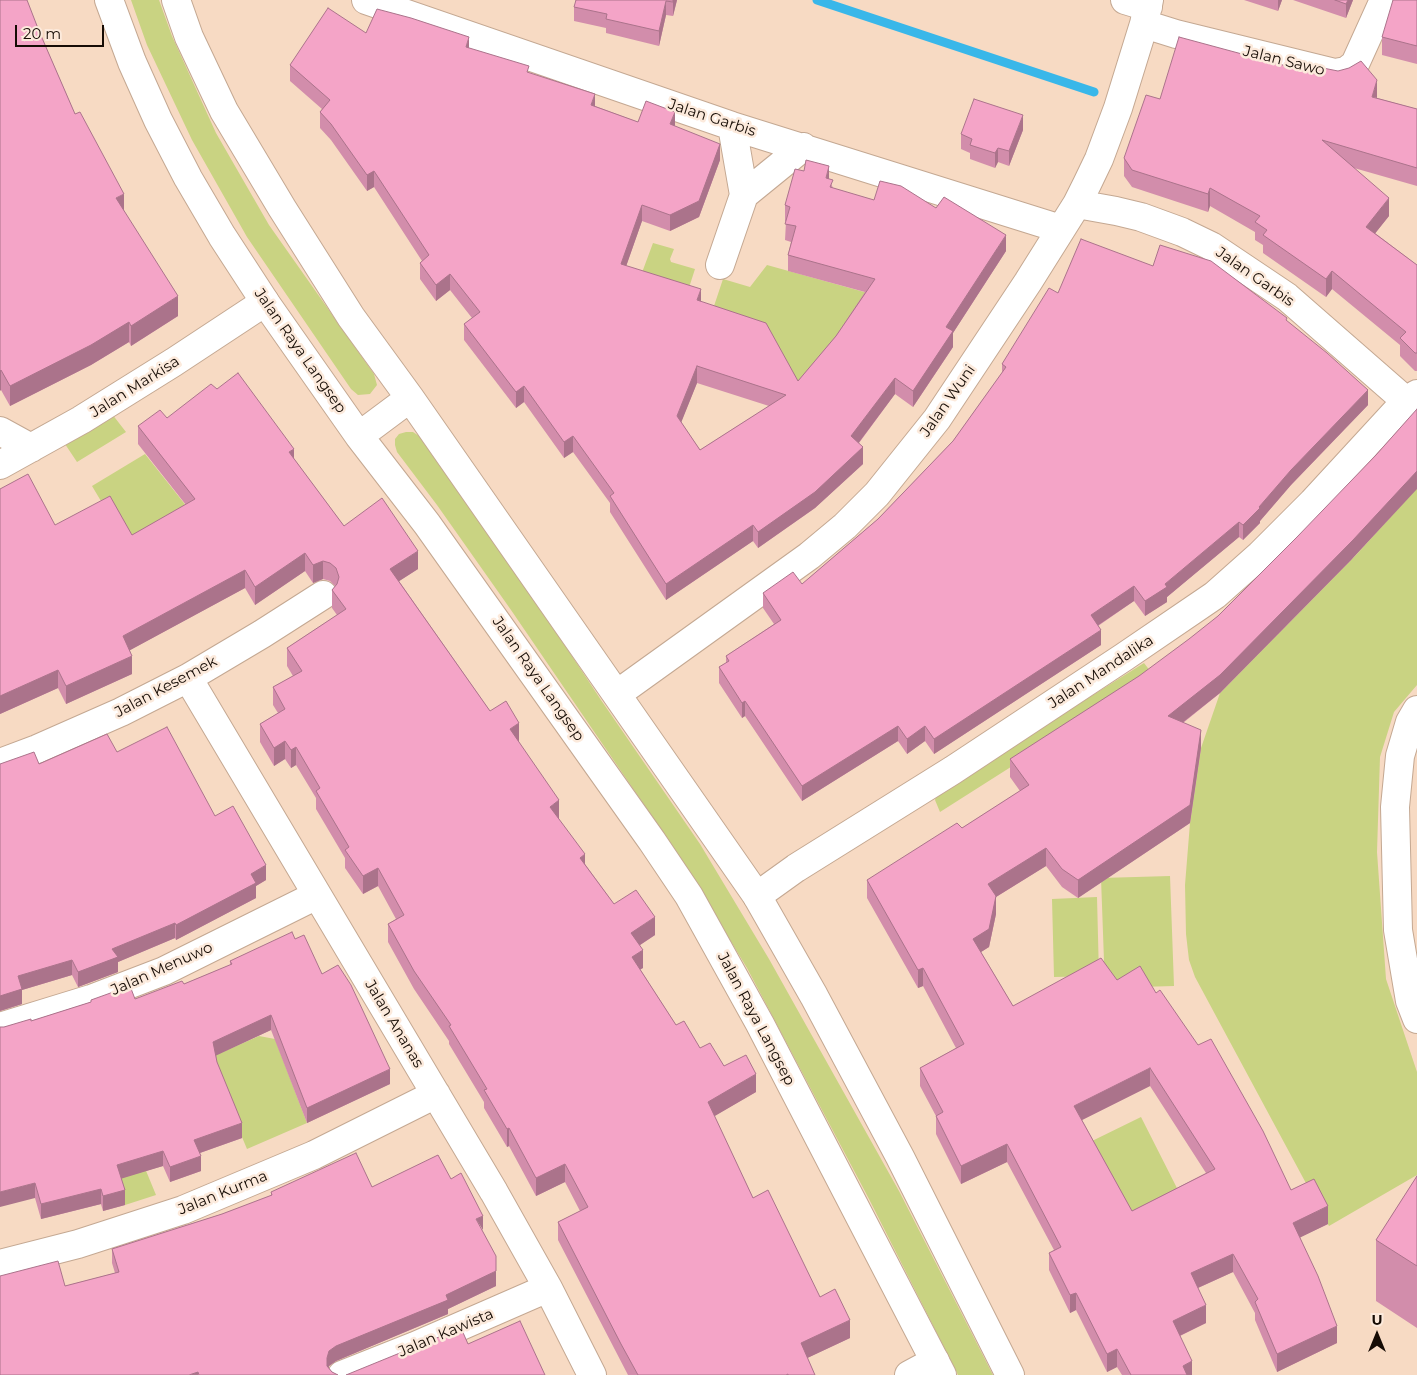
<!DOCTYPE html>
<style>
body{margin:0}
#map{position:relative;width:1417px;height:1375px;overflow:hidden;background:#f7dac3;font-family:Montserrat,sans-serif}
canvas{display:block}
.north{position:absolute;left:1352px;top:1310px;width:50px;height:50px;-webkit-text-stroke:4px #fceadc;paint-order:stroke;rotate:0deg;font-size:14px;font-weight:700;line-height:20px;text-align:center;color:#160c05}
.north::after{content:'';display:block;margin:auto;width:18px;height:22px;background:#160c05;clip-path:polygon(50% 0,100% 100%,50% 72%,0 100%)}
.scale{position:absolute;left:15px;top:25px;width:89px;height:22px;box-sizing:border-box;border:2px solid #160c05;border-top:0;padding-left:6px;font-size:15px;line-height:18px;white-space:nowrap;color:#160c05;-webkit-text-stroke:4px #fceadc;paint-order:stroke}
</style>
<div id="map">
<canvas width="1417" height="1375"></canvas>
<div class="north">U</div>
<div class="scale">20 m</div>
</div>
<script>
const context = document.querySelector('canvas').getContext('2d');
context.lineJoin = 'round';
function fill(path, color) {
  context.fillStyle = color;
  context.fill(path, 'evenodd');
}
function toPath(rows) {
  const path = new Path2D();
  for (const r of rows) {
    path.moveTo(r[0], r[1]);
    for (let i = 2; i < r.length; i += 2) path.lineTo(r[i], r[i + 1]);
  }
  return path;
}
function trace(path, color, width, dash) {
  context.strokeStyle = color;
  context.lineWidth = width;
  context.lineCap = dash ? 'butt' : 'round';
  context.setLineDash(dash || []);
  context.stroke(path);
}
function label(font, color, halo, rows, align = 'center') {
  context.font = font + ' Montserrat,sans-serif';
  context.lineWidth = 5;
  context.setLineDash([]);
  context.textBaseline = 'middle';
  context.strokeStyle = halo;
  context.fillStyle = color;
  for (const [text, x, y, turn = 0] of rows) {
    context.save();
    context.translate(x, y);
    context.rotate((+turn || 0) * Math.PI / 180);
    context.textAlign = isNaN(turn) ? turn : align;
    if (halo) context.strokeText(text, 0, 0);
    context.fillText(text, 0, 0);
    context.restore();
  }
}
fill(toPath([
 [131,0,159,0,172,36,216,133,269,225,374,374,377,385,370,394,358,395,351,389,247,237,192,140,147,45],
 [653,243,674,249,670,259,671,262,695,269,685,300,637,286],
 [767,265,875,295,798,397,713,309,723,279,750,287],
 [112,414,126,432,77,462,65,444],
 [406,432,413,432,419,436,460,494,535,600,601,700,700,844,769,959,899,1191,993,1375,958,1375,869,1199,747,968,679,856,511,610,437,505,397,452,395,445,395,439,399,434],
 [145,454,195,517,132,553,92,486],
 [1417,488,1417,685,1394,712,1380,757,1377,852,1386,979,1417,1072,1417,1175,1329,1226,1195,977,1189,960,1186,934,1185,885,1190,823,1201,748,1220,693,1357,554],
 [1144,663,1154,676,940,812,935,800,937,793],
 [1170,876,1174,986,1105,988,1101,878],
 [1097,897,1099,976,1054,977,1052,899],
 [259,1036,275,1039,307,1123,247,1149,209,1058],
 [114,1093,156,1195,125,1205,106,1145],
 [1141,1117,1181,1196,1132,1221,1092,1141]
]), '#c9d382');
trace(toPath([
 [817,0,1094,92]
]), '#39b7e9', 9);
const minor = toPath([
 [366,0,732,126,1061,229],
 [1125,0,1148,7],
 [1144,24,1176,34,1335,73,1346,71,1355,64,1384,0],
 [744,195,803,147],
 [1077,204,1116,211,1141,217,1182,232,1211,246,1287,297,1406,401],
 [720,265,744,195,732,126],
 [0,431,31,448],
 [0,465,81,420,174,362,265,302],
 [188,678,494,1192,548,1288,592,1375],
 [617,694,809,556,845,526,877,494,937,419,1028,282,1077,204,1087,184,1099,159,1118,108,1144,24,1149,0],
 [1417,710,1410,722,1400,756,1395,807,1398,930,1410,1001,1417,1019],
 [0,763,37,749,121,712,188,678,262,634,323,595],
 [757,896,796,868,953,770,1124,657,1215,595,1260,555,1313,502,1406,401,1417,394],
 [0,1027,91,999,164,971,317,895],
 [0,1264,78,1244,183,1210,314,1155,436,1094],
 [342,1375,415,1346,548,1288],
 [909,1375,935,1361]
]);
const primary = toPath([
 [109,0,132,62,158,120,188,178,222,236,265,302,359,436,427,524,652,841,689,896,760,1024,942,1375],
 [176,0,189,37,224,111,282,208,351,317,410,398,757,896,814,996,900,1157,1010,1375],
 [359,436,410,398]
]);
trace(minor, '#c4a892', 30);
trace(primary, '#c4a892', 30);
trace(minor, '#fff', 28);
trace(primary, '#fff', 28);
fill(toPath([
 [0,0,39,31,75,114,124,212,178,316,131,346,129,342,91,365,10,406,1,390],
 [677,0,673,16,666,15,659,46,606,33,606,28,574,21,574,7],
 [1244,0,1282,0,1278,11],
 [1293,0,1353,0,1346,18],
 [1417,0,1417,64,1382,55,1382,37],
 [366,33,469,48,529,73,595,106,638,122,675,126,720,160,699,217,670,231,642,221,626,266,701,301,798,381,836,336,865,292,788,271,788,255,791,242,785,240,786,222,785,221,785,205,829,179,833,188,1006,251,953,333,953,347,913,407,895,394,859,443,863,464,815,508,758,548,753,541,666,600,610,512,610,503,573,452,564,458,524,402,516,408,464,340,464,324,472,318,450,290,436,301,420,279,420,263,422,261,374,187,367,191,331,140,320,128,320,112,322,109,290,81,290,65],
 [697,383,769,406,700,450,681,422],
 [1377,98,1417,109,1417,186,1354,168,1389,216,1375,233,1417,265,1417,371,1415,371,1400,356,1400,345,1332,289,1326,297,1263,253,1263,245,1255,240,1255,232,1210,206,1208,212,1132,187,1124,176,1124,158,1160,99],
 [1023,130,1009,166,998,162,995,168,970,159,970,153,961,149,961,134],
 [1058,293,1287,322,1368,405,1291,485,1260,521,1260,523,1243,540,1239,537,1167,597,1167,602,1145,616,1134,601,1098,626,1101,645,934,754,925,741,907,754,898,741,802,801,745,716,742,718,719,683,719,667,726,663,726,656,774,624,763,608,763,593,802,584,878,519,953,441,1002,373,1002,364],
 [167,418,294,459,344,526,418,569,399,581,490,711,519,741,518,741,559,818,559,819,585,864,614,904,655,935,640,945,643,968,640,969,676,1025,700,1048,724,1066,756,1092,714,1116,753,1198,820,1297,850,1338,807,1358,815,1375,628,1375,558,1240,558,1222,580,1211,565,1182,536,1196,509,1146,507,1147,484,1108,484,1102,449,1044,449,1041,414,989,388,942,388,924,396,919,378,886,363,894,345,868,345,858,316,809,316,798,296,765,291,768,285,759,274,766,260,742,260,724,278,713,273,705,273,687,293,676,287,666,287,648,337,615,332,608,332,590,335,586,330,581,323,579,313,583,305,571,255,605,245,588,130,650,132,674,66,704,58,688,0,714,0,489,55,525,132,535,186,505,138,444,138,426],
 [1353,558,1220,693,1183,723,1201,748,1190,823,1078,898,1062,887,1046,866,996,897,996,914,989,947,981,952,1013,1006,1117,980,1156,993,1291,1190,1328,1224,1300,1237,1337,1343,1277,1372,1255,1320,1255,1313,1233,1272,1198,1288,1206,1323,1180,1336,1192,1375,1122,1375,1117,1367,1107,1372,1076,1310,1070,1313,1049,1270,1049,1253,1054,1250,1007,1162,961,1184,936,1134,936,1116,920,1086,920,1068,956,1048,923,986,918,988,867,898,867,880,962,828,1020,791,1010,777,1010,759],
 [1150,1086,1206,1173,1132,1211,1082,1120],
 [117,752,215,816,266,880,256,886,256,898,176,940,175,938,118,962,118,972,78,987,72,975,22,990,22,1004,0,1011,0,764,39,764],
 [295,939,322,974,390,1084,307,1123,271,1030,216,1055,217,1062,242,1138,200,1153,201,1171,170,1182,163,1166,121,1178,125,1205,103,1211,101,1204,41,1219,35,1198,4,1027,31,1021,91,1002,91,1000,135,999,184,984,230,965,230,961],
 [1417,1176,1417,1328,1376,1301,1376,1240],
 [451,1179,482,1231,496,1286,448,1309,448,1314,336,1361,329,1366,329,1368,332,1372,338,1375,0,1375,65,1286,115,1273,112,1263,112,1249,222,1214,271,1196,271,1192,372,1187]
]), '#d28dab');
fill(toPath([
 [673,0,677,0,673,16],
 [1278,0,1282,0,1278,11],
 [1348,0,1353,0,1346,18,1346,4],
 [666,1,666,15,659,46,659,31],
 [469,37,469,53,466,47],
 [1377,80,1377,98,1372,97],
 [595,94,595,110,591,105],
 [675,112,675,129,670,124],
 [1023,115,1023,130,1009,166,1009,151],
 [720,144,720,160,699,217,670,231,670,215],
 [998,148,998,162,995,168,995,153],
 [829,166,829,182,826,178],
 [374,171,374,187,367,191,367,175],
 [1210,188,1210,206,1208,212,1208,194],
 [124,194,124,214,116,198],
 [1389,198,1389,216,1366,245,1366,227],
 [642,205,642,221,621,281,621,264],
 [1006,235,1006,251,953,333,953,347,913,407,913,391,946,327],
 [1332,271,1332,289,1326,297,1326,279],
 [450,274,450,290,436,301,436,285],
 [701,289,701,305,697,300],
 [178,296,178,316,131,346,131,326],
 [129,322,129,342,91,365,10,406,10,386],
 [697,366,697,383,677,433,677,416],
 [1,370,1,390,0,391,0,371],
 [895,378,895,394,851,453,851,436],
 [524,386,524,402,516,408,516,392],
 [1368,390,1368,405,1291,485,1260,521,1260,523,1243,540,1243,525,1291,470],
 [573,436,573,452,564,458,564,442],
 [863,447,863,464,815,508,758,548,758,532],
 [294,449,294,467,289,452],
 [1417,471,1417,489,1353,558,1220,693,1168,734,1168,716],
 [1239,522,1239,537,1167,597,1167,602,1145,616,1145,601],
 [753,525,753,541,666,600,666,584],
 [418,551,418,569,390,587,390,569],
 [305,553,305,571,255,605,255,587],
 [323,561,323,579,313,583,313,565],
 [245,570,245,588,123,654,123,636],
 [1134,586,1134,601,1091,630,1091,615],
 [1101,630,1101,645,934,754,934,739],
 [132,656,132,674,66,704,66,686],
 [58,670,58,688,0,714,0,696],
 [745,701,745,716,742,718,742,703],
 [519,723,519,741,510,747,510,729],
 [898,726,898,741,802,801,802,786],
 [925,726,925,741,907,754,907,739],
 [1201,730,1201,748,1190,823,1078,898,1078,880],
 [285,741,285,759,274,766,274,748],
 [296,747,296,765,291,768,291,750],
 [559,800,559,818,550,825,550,807],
 [1046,848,1046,866,996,897,996,914,989,947,973,957,973,939,988,884],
 [585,854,585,872,580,858],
 [266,865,266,880,256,886,256,898,176,940,176,925,251,874],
 [378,868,378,886,363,894,363,876],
 [655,917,655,935,631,951,631,933],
 [175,923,175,938,118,962,118,972,78,987,78,972,112,949],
 [643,950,643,968,632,974,632,957],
 [72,960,72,975,22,990,22,1004,0,1011,0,996,18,976],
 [923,968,923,986,918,988,918,970],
 [271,1015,271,1030,213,1057,213,1042],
 [1150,1068,1150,1086,1074,1124,1074,1106],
 [390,1069,390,1084,307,1123,307,1108],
 [756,1074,756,1092,708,1120,708,1102],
 [242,1123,242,1138,194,1155,194,1140],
 [509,1128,509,1146,507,1147,507,1129],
 [1007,1144,1007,1162,961,1184,961,1166],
 [163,1151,163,1166,117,1180,117,1165],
 [201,1156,201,1171,170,1182,170,1167],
 [565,1164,565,1182,536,1196,536,1178],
 [35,1183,35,1198,0,1207,0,1192],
 [101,1189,101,1204,41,1219,41,1204],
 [125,1190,125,1205,103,1211,103,1196],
 [1328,1206,1328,1224,1293,1241,1293,1223],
 [483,1216,483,1230,476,1219],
 [1233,1254,1233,1272,1191,1291,1191,1273],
 [496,1271,496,1286,448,1309,448,1314,336,1361,329,1366,327,1372,327,1358,329,1351,336,1346],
 [1076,1293,1076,1310,1070,1313,1070,1295],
 [1206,1305,1206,1323,1173,1339,1173,1321],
 [850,1320,850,1338,801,1361,801,1343],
 [1337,1326,1337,1343,1277,1372,1277,1354],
 [1117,1349,1117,1367,1107,1372,1107,1354],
 [1192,1361,1192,1375,1183,1375,1183,1366],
 [198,1372,198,1375,189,1375]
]), '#ab738b');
const building = toPath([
 [0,0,27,0,39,31,75,114,80,112,124,194,116,198,178,296,131,326,129,322,91,345,10,386,1,370,0,371,0,0],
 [576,0,673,0,673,2,666,1,659,31,606,19,607,14,574,7,576,0],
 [1335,0,1348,0,1346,4,1335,0],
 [1393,0,1417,0,1417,46,1382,37,1393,0],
 [328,8,366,33,377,9,411,18,469,37,466,47,529,66,527,72,595,94,591,105,638,122,646,101,675,112,670,124,720,144,699,201,670,215,642,205,621,264,701,289,697,300,766,323,798,381,836,336,875,279,788,255,796,226,785,224,790,207,785,205,795,169,804,171,806,160,829,166,826,178,833,180,830,187,874,200,880,181,901,186,936,208,944,197,1006,235,946,327,953,331,913,391,895,378,851,436,863,447,815,492,758,532,753,525,666,584,610,496,614,493,573,436,564,442,524,386,516,392,464,324,480,312,450,274,436,285,420,263,429,255,374,171,367,175,331,124,320,112,330,100,290,65,328,8],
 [697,366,786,395,700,450,677,416,697,366],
 [1179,37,1316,74,1318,67,1338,71,1349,68,1361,61,1377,80,1372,97,1417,109,1417,168,1322,140,1389,198,1366,227,1417,265,1417,353,1415,353,1400,338,1406,332,1332,271,1326,279,1263,235,1267,230,1255,222,1260,216,1210,188,1208,194,1132,170,1124,158,1146,95,1160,99,1179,37],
 [974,99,1023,115,1009,151,998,148,995,153,970,145,972,139,961,134,974,99],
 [1081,239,1153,266,1160,245,1211,261,1287,318,1286,320,1327,353,1368,390,1291,470,1259,507,1260,508,1243,525,1239,522,1165,584,1167,587,1145,601,1134,586,1091,615,1101,630,934,739,925,726,907,739,898,726,802,786,745,701,742,703,719,667,729,661,726,656,781,620,763,593,793,572,802,584,878,519,953,441,1006,367,1002,364,1049,288,1058,293,1081,239],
 [238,373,294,449,289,452,344,526,382,498,418,551,390,569,490,711,506,701,519,723,510,729,559,800,550,807,585,854,580,858,614,904,636,890,655,917,631,933,643,950,632,957,676,1025,684,1021,700,1048,710,1043,724,1066,746,1055,756,1074,708,1102,753,1198,768,1190,820,1297,835,1289,850,1320,801,1343,815,1375,788,1375,788,1374,786,1375,638,1375,621,1344,558,1222,588,1207,565,1164,536,1178,509,1128,507,1129,484,1090,487,1089,449,1026,451,1025,414,971,388,924,404,915,378,868,363,876,345,850,349,847,316,791,320,788,296,747,291,750,285,741,274,748,260,724,285,709,273,687,302,671,287,648,346,609,332,590,337,584,339,577,336,568,330,563,323,561,313,565,305,553,255,587,245,570,123,636,132,656,66,686,58,670,0,696,0,489,28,474,55,525,110,496,132,535,195,499,138,426,160,410,167,418,211,384,217,389,238,373],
 [1417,409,1417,471,1353,540,1220,675,1168,716,1201,730,1190,805,1078,880,1062,869,1046,848,988,884,996,896,989,929,973,939,1013,1006,1101,958,1117,980,1140,966,1156,993,1160,990,1198,1045,1211,1039,1263,1131,1291,1190,1314,1179,1328,1206,1293,1223,1318,1276,1337,1326,1277,1354,1255,1302,1258,1299,1233,1254,1191,1273,1206,1305,1173,1321,1192,1361,1183,1366,1187,1375,1131,1375,1117,1349,1107,1354,1076,1293,1070,1295,1049,1253,1061,1247,1007,1144,961,1166,936,1116,943,1112,920,1068,964,1044,923,968,918,970,867,880,957,823,962,828,1029,785,1010,759,1139,676,1189,639,1218,616,1297,537,1376,455,1417,409],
 [1150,1068,1215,1169,1132,1211,1074,1106,1150,1068],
 [167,727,215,816,233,806,266,865,251,874,256,883,176,925,175,923,112,949,118,957,78,972,72,960,18,976,22,989,0,996,0,764,34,752,39,764,107,734,117,752,167,727],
 [292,932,295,939,304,935,322,974,338,965,351,985,390,1069,307,1108,271,1015,213,1042,217,1062,242,1123,194,1140,201,1156,170,1167,163,1151,117,1165,125,1190,103,1196,101,1189,41,1204,35,1183,0,1192,0,1027,4,1027,31,1019,31,1021,91,1002,91,1000,130,986,135,999,182,981,184,984,232,964,230,961,292,932],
 [356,1153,372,1187,438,1155,451,1179,461,1173,483,1216,476,1219,496,1256,496,1271,446,1295,448,1300,336,1346,329,1351,327,1358,327,1366,332,1372,338,1375,199,1375,198,1372,189,1375,0,1375,0,1276,58,1261,65,1286,119,1272,112,1249,222,1214,272,1195,271,1192,356,1153],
 [1417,1176,1417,1266,1376,1240,1417,1176],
 [520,1321,545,1375,346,1375,461,1328,468,1344,520,1321]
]);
fill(building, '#f4a4c7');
trace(building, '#ab738b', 1);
label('15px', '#160c05', '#fceadc', [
 ["Jalan Sawo",1284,61,14],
 ["Jalan Garbis",712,118,18],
 ["Jalan Garbis",1255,277,35],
 ["Jalan Raya Langsep",300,351,55],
 ["Jalan Markisa",135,387,-32],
 ["Jalan Wuni",948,401,-55],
 ["Jalan Mandalika",1101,672,-33],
 ["Jalan Raya Langsep",538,679,55],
 ["Jalan Kesemek",166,687,-28],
 ["Jalan Menuwo",162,969,-24],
 ["Jalan Raya Langsep",756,1019,62],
 ["Jalan Ananas",394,1024,59],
 ["Jalan Kurma",223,1193,-22],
 ["Jalan Kawista",446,1333,-23]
]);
</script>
